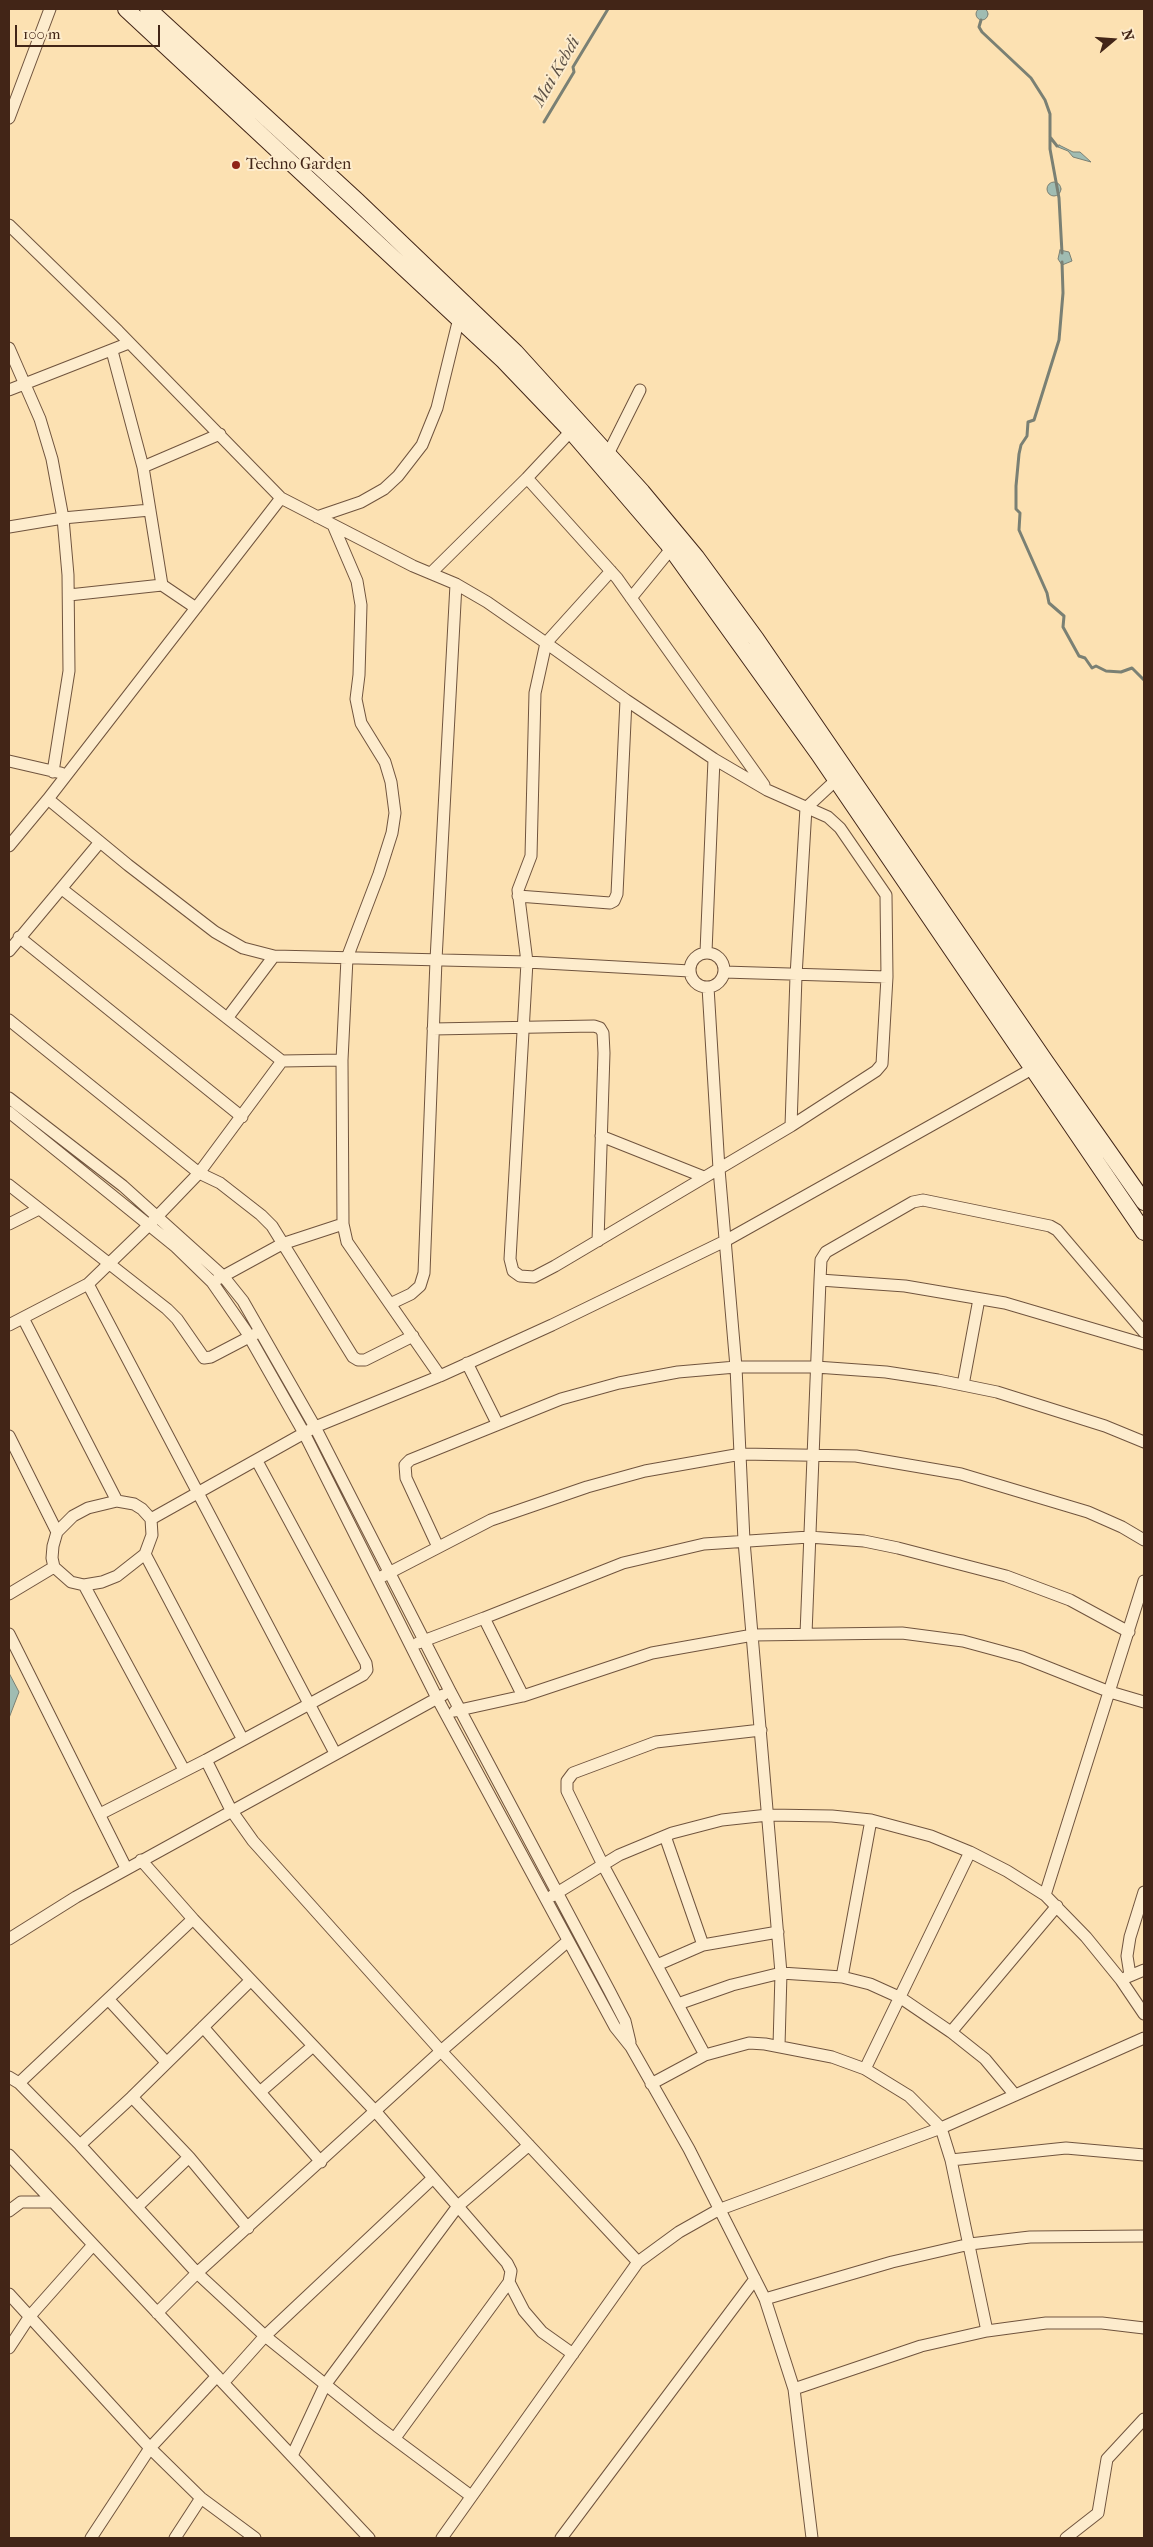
<!DOCTYPE html>
<style>
body{margin:0}
#map{position:relative;width:1153px;height:2547px;overflow:hidden;background:#fce1b2;font-family:"IM FELL French Canon",serif}
canvas{display:block}
.frame{position:absolute;inset:0;border:10px solid #422517;pointer-events:none}
.north{position:absolute;left:1088px;top:15px;width:50px;height:50px;-webkit-text-stroke:4px #fdeccd;paint-order:stroke;rotate:72deg;font-size:14px;font-weight:700;line-height:20px;text-align:center;color:#422517}
.north::after{content:'';display:block;margin:auto;width:18px;height:22px;background:#422517;clip-path:polygon(50% 0,100% 100%,50% 72%,0 100%)}
.scale{position:absolute;left:15px;top:25px;width:145px;height:22px;box-sizing:border-box;border:2px solid #422517;border-top:0;padding-left:6px;font-size:15px;line-height:18px;white-space:nowrap;color:#422517;-webkit-text-stroke:4px #fdeccd;paint-order:stroke}
</style>
<div id="map">
<canvas width="1153" height="2547"></canvas>
<div class="frame"></div>
<div class="north">N</div>
<div class="scale">100 m</div>
</div>
<script>
const context = document.querySelector('canvas').getContext('2d');
context.lineJoin = 'round';
function fill(path, color) {
  context.fillStyle = color;
  context.fill(path, 'evenodd');
}
function toPath(rows) {
  const path = new Path2D();
  for (const r of rows) {
    if (r.length === 3) {
      path.moveTo(r[0] + r[2], r[1]);
      path.arc(r[0], r[1], r[2], 0, 2 * Math.PI);
      continue;
    }
    path.moveTo(r[0], r[1]);
    for (let i = 2; i < r.length; i += 2) path.lineTo(r[i], r[i + 1]);
  }
  return path;
}
function trace(path, color, width, dash) {
  context.strokeStyle = color;
  context.lineWidth = width;
  context.lineCap = dash ? 'butt' : 'round';
  context.setLineDash(dash || []);
  context.stroke(path);
}
function label(font, color, halo, rows, align = 'center') {
  context.font = font + ' "IM FELL French Canon",serif';
  context.lineWidth = 4;
  context.setLineDash([]);
  context.textBaseline = 'middle';
  context.strokeStyle = halo;
  context.fillStyle = color;
  for (const [text, x, y, turn = 0] of rows) {
    context.save();
    context.translate(x, y);
    context.rotate((+turn || 0) * Math.PI / 180);
    context.textAlign = isNaN(turn) ? turn : align;
    if (halo) context.strokeText(text, 0, 0);
    context.fillText(text, 0, 0);
    context.restore();
  }
}
const water = toPath([
 [982,14,6],
 [1059,145,1073,152,1080,152,1091,162,1073,157,1068,151,1058,147,1059,145],
 [1054,189,7],
 [1060,250,1069,252,1072,261,1062,265,1058,259,1060,250],
 [9,1673,19,1692,9,1718,9,1673]
]);
fill(water, '#a0bcb2');
trace(water, '#7a8074', 1);
trace(toPath([
 [981,20,979,27,982,32,1031,78,1045,100,1050,114,1050,149,1059,198,1062,253],
 [544,122,574,72,573,67,608,9],
 [1050,137,1057,146],
 [1062,262,1063,293,1059,340,1034,420,1028,422,1027,436,1021,445,1019,454,1016,486,1016,509,1020,513,1019,530,1047,593,1049,603,1064,616,1063,627,1079,656,1085,658,1092,668,1096,666,1106,671,1121,672,1132,668,1144,680]
]), '#7a8074', 3);
const street = toPath([
 [9,118,50,9],
 [9,225,118,331,281,498,413,566,456,584,487,602,546,643,626,700,714,759,767,790,828,817,840,828,886,895,887,977,882,1064,876,1071,791,1126,555,1266,534,1277,520,1276,513,1271,510,1259,527,962,518,890,531,856,535,693,546,643,611,571],
 [9,348,40,419,52,459,63,518,68,575,69,671,53,772],
 [112,351,143,467,162,585],
 [9,390,129,343],
 [608,454,640,390],
 [143,467,220,434],
 [527,478,617,578,764,785],
 [317,517,361,502,384,489,398,476,422,445,437,408,459,318],
 [333,525,357,581,361,605,359,675,356,699,361,723,385,762,391,782,395,813,392,833,379,874,347,958,342,1060,343,1224,347,1242,440,1376],
 [9,527,63,518,150,510],
 [431,573,527,478,571,431],
 [69,595,162,585,196,608],
 [631,598,671,549],
 [9,761,61,773],
 [48,799,128,865,215,932,243,948,274,956,527,962,690,971],
 [9,846,48,799,281,498],
 [62,889,282,1061,342,1060],
 [518,896,610,903,614,901,617,894,626,700],
 [19,937,242,1117],
 [9,951,100,842],
 [706,952,714,759],
 [707,970,17],
 [724,972,887,977],
 [708,987,719,1169,736,1367,744,1541,781,1973,779,2046],
 [228,1017,274,956],
 [9,1020,199,1173,220,1183,261,1215,272,1226,353,1357,358,1360,365,1360,413,1336],
 [433,1029,594,1026,600,1028,603,1033,604,1053,598,1241],
 [9,1098,123,1186,223,1276,243,1301,315,1427,450,1691,609,1990,625,2021,630,2042],
 [9,1112,176,1247,212,1282,246,1331,304,1433,437,1698,615,2027,631,2047,689,2149,765,2299,794,2389,812,2538],
 [791,1126,796,976,806,808,835,781],
 [601,1136,704,1177],
 [9,1185,167,1309,177,1319,204,1358,211,1357,255,1334],
 [9,1224,39,1209],
 [218,1279,282,1244,343,1224],
 [820,1280,905,1286,1005,1303,1144,1344],
 [88,1284,335,1753],
 [390,1304,411,1294,420,1286,424,1273,436,960,456,584],
 [23,1318,117,1501],
 [9,1325,88,1284,149,1225,199,1173,282,1061],
 [467,1363,497,1423],
 [963,1385,979,1299],
 [9,1436,57,1532],
 [117,1501,134,1504,142,1509,151,1519,152,1535,145,1554,117,1576,102,1582,84,1585,71,1582,54,1567,52,1558,53,1546,57,1532,73,1516,88,1508,117,1501],
 [151,1519,315,1427,440,1376,552,1325,725,1241,1039,1065],
 [438,1547,406,1478,405,1465,410,1460,561,1399,619,1383,678,1372,736,1367,816,1367,886,1372,938,1380,997,1392,1105,1426,1144,1442],
 [145,1554,243,1740],
 [383,1576,491,1520,587,1487,645,1471,741,1454,856,1456,961,1474,1088,1512,1122,1527,1144,1540],
 [84,1585,184,1770],
 [9,1594,54,1567],
 [9,1634,126,1868],
 [806,1634,820,1280,821,1260,826,1252,913,1202,923,1200,1050,1226,1057,1230,1144,1332],
 [418,1643,484,1618],
 [523,1696,652,1653,753,1635,902,1633,963,1641,1022,1657,1110,1692,1144,1702],
 [455,1711,523,1696,484,1618,623,1563,704,1544,809,1537,864,1541,898,1548,1006,1576,1070,1600,1129,1632],
 [206,1760,231,1810,253,1841,441,2051,638,2262],
 [100,1814,206,1760,363,1675,367,1670,366,1663,257,1461],
 [665,1836,703,1945],
 [141,1860,193,1919],
 [1045,1895,1144,1581],
 [552,1896,619,1855,672,1833,722,1820,768,1815,832,1816,871,1820,931,1836,970,1852,1007,1871,1045,1895,1086,1937,1121,1980,1144,2014],
 [9,1939,76,1897,443,1695],
 [657,1965,703,1945,778,1932],
 [1130,1975,1127,1956,1130,1937,1144,1892],
 [842,1977,871,1820],
 [1125,1978,1144,1970],
 [109,2000,166,2062],
 [678,2004,732,1985,781,1973,842,1977,870,1984,901,1998,951,2032,985,2059,1015,2095],
 [203,2027,321,2162],
 [951,2032,1057,1906],
 [705,2055,603,1865,567,1791,567,1781,573,1773,656,1742,761,1730],
 [865,2069,970,1852],
 [9,2077,19,2083,80,2145,197,2273,265,2336,377,2426,471,2496],
 [19,2083,193,1919,376,2112,507,2263,511,2271,509,2282,395,2438],
 [651,2084,705,2055,749,2043,765,2044,832,2057,865,2069,909,2096,941,2128,951,2160,987,2331],
 [260,2092,313,2046],
 [132,2097,251,1980],
 [80,2145,132,2097,189,2157,248,2228],
 [9,2155,369,2538],
 [951,2160,1066,2148,1144,2155],
 [137,2207,189,2157],
 [9,2211,21,2202,52,2202],
 [509,2282,524,2311,542,2332,573,2354],
 [9,2294,150,2448,201,2498,255,2538],
 [765,2299,892,2262,970,2244,1030,2237,1144,2236],
 [157,2313,197,2273,441,2051,568,1941],
 [9,2348,30,2316,93,2245],
 [223,2383,265,2336,433,2178],
 [794,2389,921,2346,987,2331,1046,2323,1102,2323,1144,2328],
 [292,2456,325,2385,458,2206,529,2145],
 [91,2538,150,2448,217,2376],
 [175,2538,201,2498],
 [442,2538,638,2262,679,2232,718,2210,941,2128,1144,2038],
 [561,2538,755,2279],
 [1066,2538,1098,2513,1107,2459,1144,2419]
]);
const secondary = toPath([
 [126,9,504,361,571,431,668,544,818,753,1144,1232],
 [148,9,357,201,515,352,642,492,696,557,756,639,1045,1061,1144,1202]
]);
trace(street, '#70543e', 13);
trace(secondary, '#422517', 18);
trace(street, '#fdeccd', 11);
trace(secondary, '#fdeccd', 16);
for (const [x, y, r, color] of [
 [236,165,5,"#8f2418"]
]) {
  const dot = new Path2D();
  dot.arc(x, y, r, 0, 2 * Math.PI);
  context.fillStyle = color;
  context.fill(dot);
  trace(dot, '#fdeccd', 2);
}
label('16px', '#422517', '#fdeccd', [
 ["Techno Garden",246,165]
], 'left');
label('italic 18px', '#5e5246', '#fdeccd', [
 ["Mai Kebdi",557,72,-60]
]);
</script>
